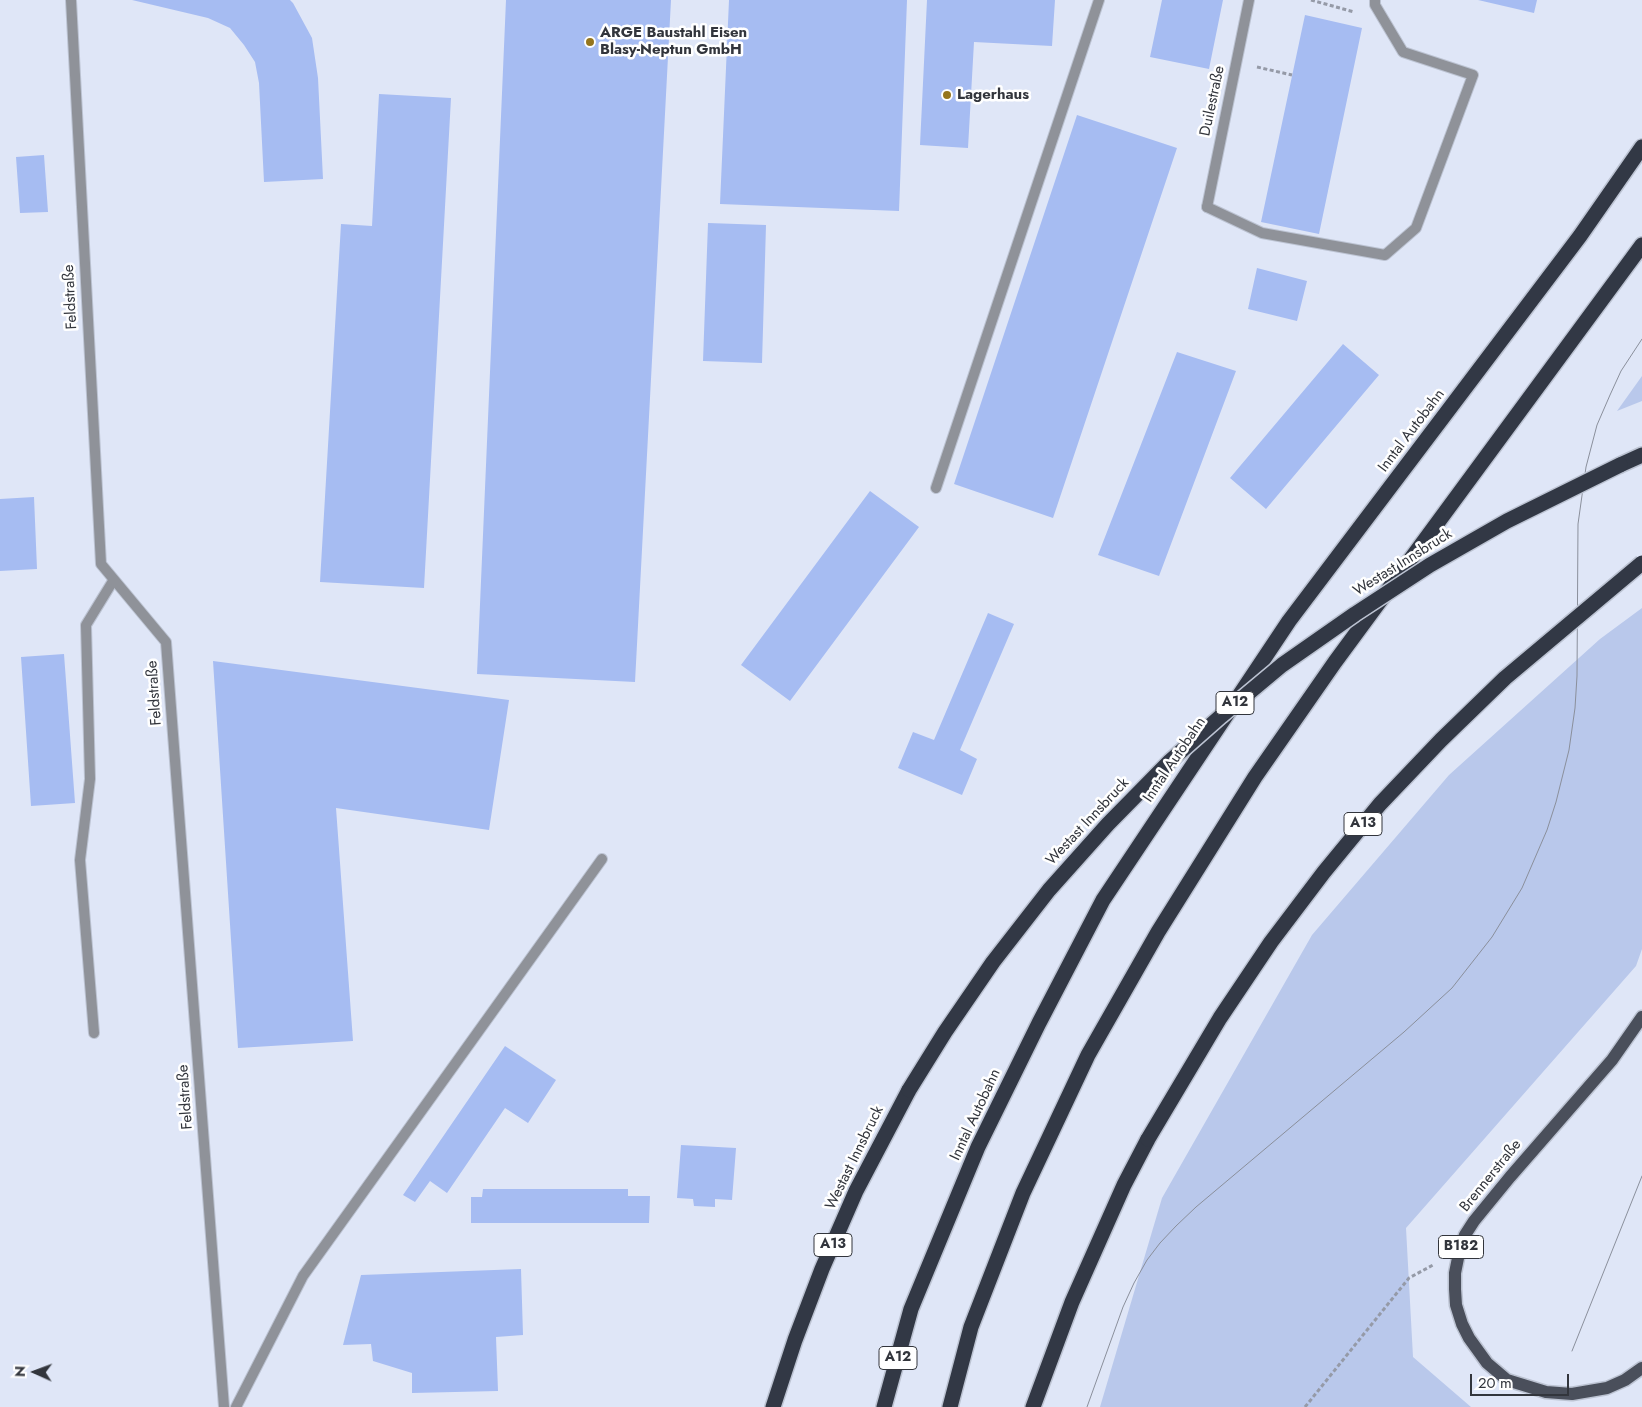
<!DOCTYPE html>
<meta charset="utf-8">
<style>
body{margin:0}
#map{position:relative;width:1642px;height:1407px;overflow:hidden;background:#dfe6f7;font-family:Jost,sans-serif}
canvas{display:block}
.north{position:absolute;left:10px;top:1347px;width:50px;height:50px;-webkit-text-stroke:4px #fff;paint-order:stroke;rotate:272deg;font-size:14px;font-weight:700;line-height:20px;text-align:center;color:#32353c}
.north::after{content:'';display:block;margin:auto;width:18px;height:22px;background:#32353c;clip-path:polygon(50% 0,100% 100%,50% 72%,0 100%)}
.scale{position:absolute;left:1470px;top:1374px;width:99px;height:22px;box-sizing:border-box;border:2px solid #32353c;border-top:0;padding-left:6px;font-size:15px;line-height:18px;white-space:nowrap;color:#32353c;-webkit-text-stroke:4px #fff;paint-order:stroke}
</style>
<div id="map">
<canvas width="1642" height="1407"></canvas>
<div class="north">N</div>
<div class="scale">20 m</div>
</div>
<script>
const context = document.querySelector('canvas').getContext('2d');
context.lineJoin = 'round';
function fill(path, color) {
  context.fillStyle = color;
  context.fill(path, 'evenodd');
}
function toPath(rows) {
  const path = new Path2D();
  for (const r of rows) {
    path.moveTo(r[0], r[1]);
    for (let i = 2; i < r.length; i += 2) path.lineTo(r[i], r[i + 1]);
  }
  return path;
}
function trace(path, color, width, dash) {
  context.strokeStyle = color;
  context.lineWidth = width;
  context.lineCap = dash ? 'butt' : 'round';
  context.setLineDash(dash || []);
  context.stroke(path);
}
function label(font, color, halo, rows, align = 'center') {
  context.font = font + ' Jost,sans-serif';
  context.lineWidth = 5;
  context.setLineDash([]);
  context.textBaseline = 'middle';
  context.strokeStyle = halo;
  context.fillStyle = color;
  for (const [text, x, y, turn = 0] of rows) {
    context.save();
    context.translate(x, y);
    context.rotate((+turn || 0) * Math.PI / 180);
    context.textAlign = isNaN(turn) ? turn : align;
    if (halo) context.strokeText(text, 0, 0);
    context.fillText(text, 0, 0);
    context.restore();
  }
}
fill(toPath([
 [1642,376,1642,401,1617,411],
 [1642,608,1642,949,1636,966,1406,1228,1413,1357,1471,1407,1100,1407,1162,1198,1312,935,1449,775,1600,639]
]), '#b9c8eb');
fill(toPath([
 [132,0,290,0,293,3,312,38,318,78,323,179,264,182,259,83,255,62,244,45,230,28,208,18],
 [506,0,671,0,635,682,477,674],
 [729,0,907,0,899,211,720,204],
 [927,0,1055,0,1052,46,974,42,968,148,920,145],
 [1162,0,1223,0,1209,69,1150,57],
 [1478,0,1537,0,1534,13],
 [1305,15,1362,28,1319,234,1261,222],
 [379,94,451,98,424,588,320,582,341,224,372,226],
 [1077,115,1177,148,1053,518,954,484],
 [44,155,48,212,20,213,16,157],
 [708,223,766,225,762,363,703,361],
 [1257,268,1307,281,1297,321,1248,309],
 [1343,344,1379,375,1266,509,1230,478],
 [1177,352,1236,371,1159,576,1098,555],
 [870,491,919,527,790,701,741,665],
 [34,497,37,569,0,571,0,499],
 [988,613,1014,624,960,750,977,759,962,795,898,768,913,732,934,740],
 [64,654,75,803,31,806,21,657],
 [213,661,509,700,489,830,336,808,353,1041,238,1048],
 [505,1046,556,1080,528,1123,505,1108,447,1193,430,1181,415,1202,403,1195],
 [681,1145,736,1148,732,1200,715,1199,715,1207,694,1206,693,1199,677,1198],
 [483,1189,628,1189,628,1196,650,1196,649,1223,471,1223,471,1197,482,1197],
 [521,1269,523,1335,496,1337,498,1391,412,1393,412,1373,373,1361,371,1344,343,1345,361,1275]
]), '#a6bcf2');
const service = toPath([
 [1207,207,1262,233,1385,255,1416,228,1473,75,1403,52,1375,5,1375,0],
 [936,488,1099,0],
 [94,1033,80,860,90,779,86,625,113,581],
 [236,1407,303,1276,602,859]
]);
const minor = toPath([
 [71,0,101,564,166,642,224,1407],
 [1207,207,1249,0]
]);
const primary = toPath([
 [1642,1017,1612,1060,1510,1177,1474,1221,1465,1235,1459,1253,1455,1273,1455,1289,1456,1305,1462,1324,1469,1338,1487,1363,1507,1380,1546,1392,1572,1394,1607,1388,1625,1380,1642,1368]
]);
const motorway = toPath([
 [1620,465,1642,455],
 [773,1407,795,1340,822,1269,856,1191,909,1090],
 [884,1407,911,1309,978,1147,1039,1023,1103,900,1289,621,1580,236,1642,147],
 [950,1407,971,1327,1023,1193,1088,1055,1158,932,1255,777,1335,662,1642,245],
 [1033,1407,1072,1302,1124,1185,1148,1139]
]);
trace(service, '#bcc3d2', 12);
trace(minor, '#bcc3d2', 12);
trace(primary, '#bcc3d2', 15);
trace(motorway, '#bcc3d2', 18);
trace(toPath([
 [1311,0,1354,12],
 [1257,67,1292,75],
 [1305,1407,1409,1278,1433,1265]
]), '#959aa7', 3, [4, 2.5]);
trace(service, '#8f9299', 10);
trace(minor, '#8f9299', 10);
trace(primary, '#4a4f5b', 12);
trace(motorway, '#323845', 15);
trace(toPath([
 [1572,1351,1642,1176],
 [1087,1407,1123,1307,1134,1283,1147,1260,1160,1243,1176,1226,1196,1207,1404,1032,1452,988,1492,937,1522,888,1547,830,1556,802,1569,750,1575,708,1577,676,1578,524,1586,467,1597,425,1610,395,1621,371,1642,339]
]), '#8a8f9b', 1);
const motorwayBridge = toPath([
 [909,1090,945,1032,993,962,1049,890,1108,824,1170,761,1221,716,1282,665,1355,614,1430,565,1507,521,1620,465],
 [1148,1139,1220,1018,1271,942,1324,872,1380,804,1441,740,1505,678,1642,563]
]);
trace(motorwayBridge, '#bcc3d2', 18, []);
trace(motorwayBridge, '#323845', 15);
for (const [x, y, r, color] of [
 [590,42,5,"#95751d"],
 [947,95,5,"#95751d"]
]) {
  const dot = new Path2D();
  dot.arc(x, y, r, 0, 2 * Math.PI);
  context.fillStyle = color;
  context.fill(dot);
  trace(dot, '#fff', 2);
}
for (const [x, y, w] of [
 [1235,703,38],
 [1363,824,38],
 [833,1245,38],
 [1461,1247,45],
 [898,1358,38]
]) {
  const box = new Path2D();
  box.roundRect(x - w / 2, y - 11.5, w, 23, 4);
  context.fillStyle = '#fff';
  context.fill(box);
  trace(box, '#32353c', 1);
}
label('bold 14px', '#32353c', null, [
 ["A12",1235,703],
 ["A13",1363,824],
 ["A13",833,1245],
 ["B182",1461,1247],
 ["A12",898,1358]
]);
label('bold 15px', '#32353c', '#fff', [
 ["ARGE Baustahl Eisen",600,33],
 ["Blasy-Neptun GmbH",600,50],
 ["Lagerhaus",957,95]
], 'left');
label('15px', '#32353c', '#fff', [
 ["Duilestraße",1213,101,-78],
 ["Feldstraße",71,297,-93],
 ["Inntal Autobahn",1412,431,-53],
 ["Westast Innsbruck",1403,563,-32],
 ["Feldstraße",155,693,-94],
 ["Inntal Autobahn",1175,760,-56],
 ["Westast Innsbruck",1088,822,-47],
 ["Feldstraße",186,1097,-94],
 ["Inntal Autobahn",976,1115,-65],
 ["Westast Innsbruck",855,1158,-64],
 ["Brennerstraße",1491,1176,-51]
]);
</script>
